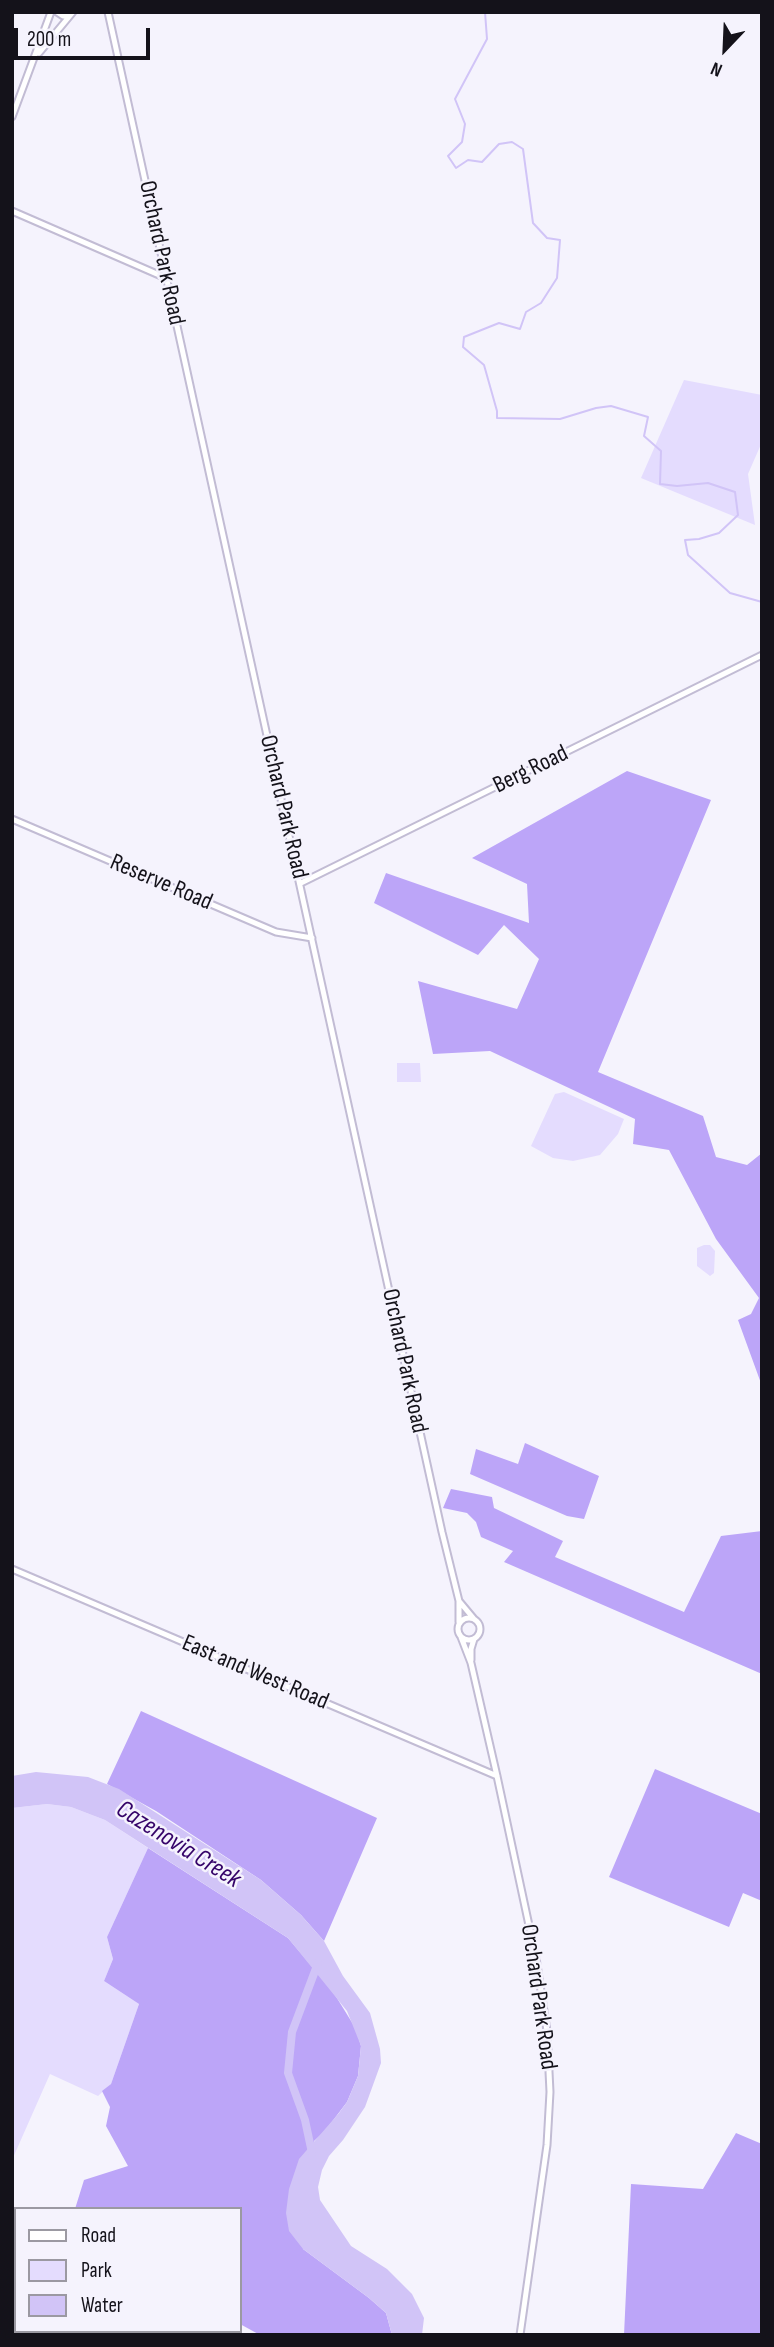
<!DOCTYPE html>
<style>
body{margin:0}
#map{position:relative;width:774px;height:2347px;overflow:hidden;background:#f5f3fd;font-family:"Sofia Sans Condensed",sans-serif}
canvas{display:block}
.frame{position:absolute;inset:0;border:14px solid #14121a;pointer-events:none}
.legend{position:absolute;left:14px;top:2207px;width:228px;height:126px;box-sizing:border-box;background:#f5f3fd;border:2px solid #9b99a2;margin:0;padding:9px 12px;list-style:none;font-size:21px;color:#14121a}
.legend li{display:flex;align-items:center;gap:14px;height:35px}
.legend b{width:35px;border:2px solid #9b99a2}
.north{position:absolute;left:690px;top:14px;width:70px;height:70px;-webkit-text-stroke:5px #f5f3fd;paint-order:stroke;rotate:203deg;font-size:19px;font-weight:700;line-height:28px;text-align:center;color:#14121a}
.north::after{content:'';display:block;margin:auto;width:24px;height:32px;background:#14121a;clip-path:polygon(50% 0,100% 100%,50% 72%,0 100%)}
.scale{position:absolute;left:14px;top:28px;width:136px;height:32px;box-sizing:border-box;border:4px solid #14121a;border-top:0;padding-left:9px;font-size:21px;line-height:24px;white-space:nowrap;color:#14121a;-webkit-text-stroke:5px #f5f3fd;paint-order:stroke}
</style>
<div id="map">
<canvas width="774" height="2347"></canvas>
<div class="frame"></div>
<ul class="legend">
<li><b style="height:9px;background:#fff"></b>Road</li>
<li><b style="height:19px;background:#e4dcfe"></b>Park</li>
<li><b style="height:19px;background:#d1c4f7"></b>Water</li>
</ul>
<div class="north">N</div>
<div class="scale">200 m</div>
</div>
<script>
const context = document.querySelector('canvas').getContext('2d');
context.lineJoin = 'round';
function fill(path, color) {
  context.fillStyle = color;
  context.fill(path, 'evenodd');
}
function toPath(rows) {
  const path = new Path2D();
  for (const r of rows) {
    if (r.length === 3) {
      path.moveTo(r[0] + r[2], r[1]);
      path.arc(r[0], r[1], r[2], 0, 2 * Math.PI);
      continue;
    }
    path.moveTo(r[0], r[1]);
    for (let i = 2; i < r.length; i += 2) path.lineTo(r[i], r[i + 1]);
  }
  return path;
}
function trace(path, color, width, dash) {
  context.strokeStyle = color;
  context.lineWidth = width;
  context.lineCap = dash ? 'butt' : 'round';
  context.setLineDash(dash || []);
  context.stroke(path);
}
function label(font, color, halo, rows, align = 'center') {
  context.font = font + ' "Sofia Sans Condensed",sans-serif';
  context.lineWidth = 5;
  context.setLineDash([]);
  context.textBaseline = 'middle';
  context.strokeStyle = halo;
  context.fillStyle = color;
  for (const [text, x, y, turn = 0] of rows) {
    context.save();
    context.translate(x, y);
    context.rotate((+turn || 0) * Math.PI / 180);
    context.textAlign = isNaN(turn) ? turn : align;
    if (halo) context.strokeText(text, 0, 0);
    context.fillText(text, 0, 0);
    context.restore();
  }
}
fill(toPath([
 [684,380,762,395,762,442,748,474,755,525,641,478],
 [397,1063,420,1063,421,1082,397,1082],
 [564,1092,624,1119,618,1134,600,1155,573,1161,553,1158,531,1146,555,1094],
 [704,1245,710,1245,715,1251,714,1273,710,1276,697,1266,697,1248],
 [47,1804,71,1807,105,1820,148,1848,107,1937,113,1959,104,1981,139,2004,111,2084,98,2096,50,2074,12,2160,12,1808]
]), '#e4dcfe');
fill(toPath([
 [627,771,711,800,598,1072,703,1116,716,1157,747,1165,762,1153,762,1386,738,1320,751,1314,759,1298,716,1239,669,1150,633,1144,635,1119,490,1051,433,1054,418,981,517,1009,539,959,504,925,478,955,374,903,386,873,529,923,527,884,472,858],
 [525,1443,599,1476,584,1519,567,1516,470,1474,476,1449,518,1464],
 [451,1489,492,1497,494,1508,563,1541,555,1557,684,1612,721,1536,762,1531,762,1674,504,1562,513,1551,481,1537,476,1522,467,1513,443,1508],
 [141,1711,377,1818,324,1941,301,1915,261,1880,156,1811,107,1784],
 [655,1769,762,1814,762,1901,743,1893,729,1927,609,1877],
 [148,1848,288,1938,332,1990,356,2029,361,2046,358,2076,347,2102,325,2131,314,2141,303,2249,369,2298,386,2313,392,2335,260,2335,240,2324,240,2209,75,2209,84,2180,128,2166,106,2126,110,2107,102,2091,111,2084,139,2004,104,1981,113,1959,107,1937],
 [736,2133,762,2144,762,2335,624,2335,631,2184,703,2189]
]), '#bca5f8');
fill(toPath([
 [36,1772,88,1777,119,1789,261,1880,301,1915,324,1941,343,1976,370,2013,380,2049,381,2063,365,2107,343,2140,329,2156,322,2170,318,2187,320,2200,351,2246,387,2269,412,2294,424,2318,422,2335,392,2335,386,2313,369,2298,303,2249,289,2231,286,2213,289,2189,299,2159,339,2113,347,2102,358,2076,361,2046,347,2011,288,1938,105,1820,71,1807,47,1804,12,1808,12,1776]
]), '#d1c4f7');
trace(toPath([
 [485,12,487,39,455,99,465,124,462,142,448,156,456,168,468,160,482,162,499,144,512,142,523,149,533,223,547,238,560,240,557,278,541,303,526,312,520,329,499,323,464,337,463,347,484,365,497,411,497,418,560,419,596,408,611,406,648,417,644,436,661,451,660,484,677,486,708,483,735,492,738,515,719,533,699,539,685,540,688,555,730,593,762,602]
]), '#d1c4f7', 2);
trace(toPath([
 [312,2153,305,2120,288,2073,292,2032,318,1963]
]), '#d1c4f7', 8);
const secondary = toPath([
 [57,12,63,16,70,15],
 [108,12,442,1532,459,1601,459,1622],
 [39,53,73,12],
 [12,117,51,12],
 [12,211,166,278],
 [12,819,276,932,312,938],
 [301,883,762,655],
 [12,1569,497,1776],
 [459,1601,474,1619],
 [469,1629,11],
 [461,1637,471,1663,497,1776,536,1958,547,2031,550,2092,547,2145,520,2335],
 [471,1660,471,1649,474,1639],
 [12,2310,16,2312],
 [61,2331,68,2335]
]);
trace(secondary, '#c2bcd4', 9);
trace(secondary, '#fff', 5);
label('24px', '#14121a', '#f5f3fd', [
 ["Orchard Park Road",161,253,78],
 ["Berg Road",531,770,-26],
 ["Orchard Park Road",283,807,77],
 ["Reserve Road",161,883,23],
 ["Orchard Park Road",404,1361,78],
 ["East and West Road",255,1673,23],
 ["Orchard Park Road",538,1997,82]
]);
label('italic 26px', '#350469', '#f5f3fd', [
 ["Cazenovia Creek",178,1845,32]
]);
</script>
